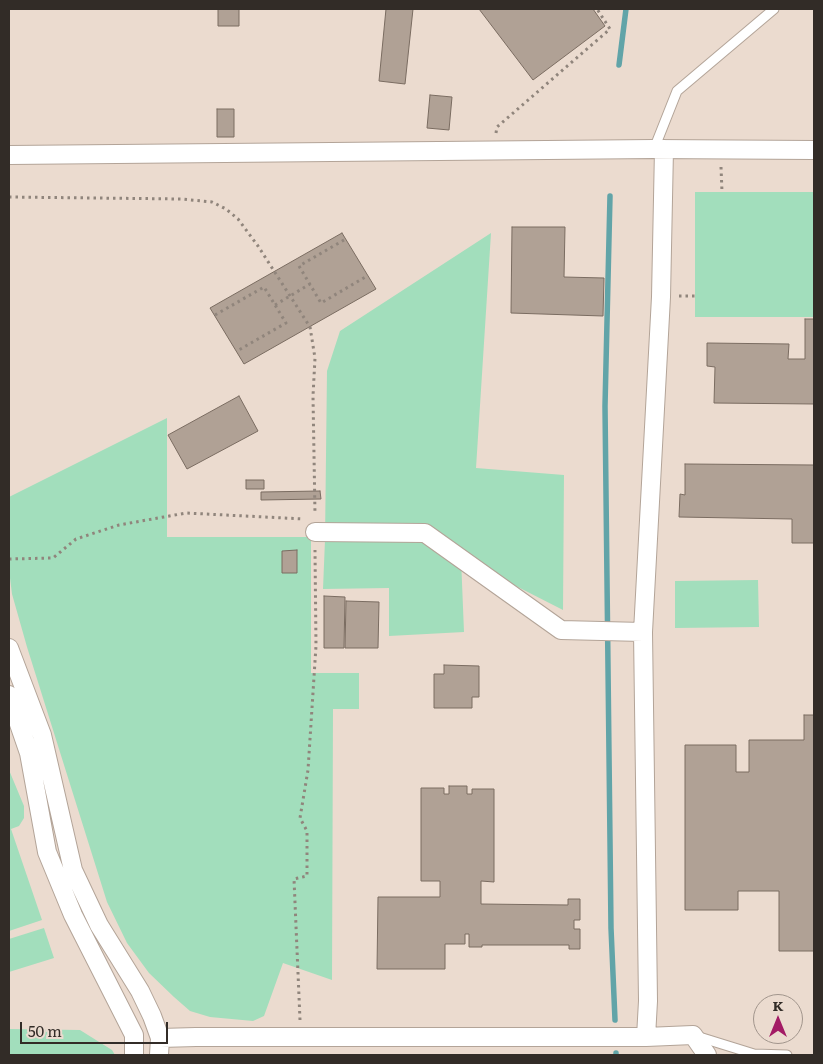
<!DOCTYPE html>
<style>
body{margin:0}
#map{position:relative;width:823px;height:1064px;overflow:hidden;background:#ebdbcf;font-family:Literata,serif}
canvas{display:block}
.frame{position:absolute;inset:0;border:10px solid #322c27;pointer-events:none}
.north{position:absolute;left:753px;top:994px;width:50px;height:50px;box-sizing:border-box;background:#ebdbcf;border:1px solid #a1958c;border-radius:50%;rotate:0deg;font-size:14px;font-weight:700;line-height:20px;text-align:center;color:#322c27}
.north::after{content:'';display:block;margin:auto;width:18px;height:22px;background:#a31b65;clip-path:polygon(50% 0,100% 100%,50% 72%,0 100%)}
.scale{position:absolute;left:20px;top:1022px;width:148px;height:22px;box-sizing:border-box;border:2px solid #322c27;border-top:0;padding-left:6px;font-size:15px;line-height:18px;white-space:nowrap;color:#322c27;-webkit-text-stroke:4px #ebdbcf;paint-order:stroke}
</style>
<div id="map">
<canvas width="823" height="1064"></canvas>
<div class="frame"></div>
<div class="north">K</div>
<div class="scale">50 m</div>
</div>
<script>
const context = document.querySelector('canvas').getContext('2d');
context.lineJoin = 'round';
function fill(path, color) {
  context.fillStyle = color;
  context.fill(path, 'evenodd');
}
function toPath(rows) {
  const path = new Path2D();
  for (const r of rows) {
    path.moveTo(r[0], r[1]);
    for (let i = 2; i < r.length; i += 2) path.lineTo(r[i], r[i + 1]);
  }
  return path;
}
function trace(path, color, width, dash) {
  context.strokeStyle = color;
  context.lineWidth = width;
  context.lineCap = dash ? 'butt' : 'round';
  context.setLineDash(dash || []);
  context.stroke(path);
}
fill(toPath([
 [695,192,814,192,814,317,695,317],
 [491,233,476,468,564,475,563,610,461,558,464,632,389,636,389,588,323,589,325,540,327,371,340,331],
 [167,418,167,537,311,537,311,673,359,673,359,709,333,709,332,980,283,963,264,1016,253,1021,210,1017,190,1011,174,997,149,973,127,943,107,902,27,647,12,594,9,570,9,497],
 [758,580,759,627,675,628,675,581],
 [9,770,24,806,24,818,19,826,11,829,42,920,9,931],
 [44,928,54,958,9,972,9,939],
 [9,1029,80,1030,112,1050,115,1055,9,1055]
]), '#a2debc');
trace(toPath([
 [619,65,626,9],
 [610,196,605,406,611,928,615,1020],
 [616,1053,616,1055]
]), '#61a4a8', 5.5);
const building = toPath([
 [218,9,239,9,239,26,218,26,218,9],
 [386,9,413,9,405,84,379,81,386,9],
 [479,9,593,9,605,26,533,80,479,9],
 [430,95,452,97,449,130,427,128,430,95],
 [217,109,234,109,234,137,217,137,217,109],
 [512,227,565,227,564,277,604,278,603,316,511,313,512,227],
 [342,233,376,289,244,364,210,308,342,233],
 [805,319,814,319,814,404,714,403,715,367,707,366,707,343,789,344,788,359,805,359,805,319],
 [239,396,258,431,187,469,168,435,239,396],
 [685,464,814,465,814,543,792,543,792,519,679,517,680,494,685,495,685,464],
 [246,480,264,480,264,489,246,489,246,480],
 [320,491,321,499,261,500,261,492,320,491],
 [297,550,297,573,282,573,282,551,297,550],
 [324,596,345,597,344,648,324,648,324,596],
 [346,601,379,602,378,648,345,648,346,601],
 [444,665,479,666,479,697,472,697,472,708,434,708,434,674,444,674,444,665],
 [804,715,814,715,814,951,779,951,779,891,738,891,738,910,685,910,685,745,736,745,736,772,749,772,749,740,804,740,804,715],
 [449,786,467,786,467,794,472,794,472,789,494,789,494,882,481,881,481,904,568,905,568,899,580,899,580,920,574,920,574,929,580,929,580,949,569,949,569,945,482,945,482,947,469,947,469,934,465,934,465,944,445,944,445,969,377,969,378,897,440,897,440,881,421,881,421,788,444,788,444,794,449,794,449,786]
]);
fill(building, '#b0a195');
trace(building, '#7a6c61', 1);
const lane = toPath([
 [654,149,677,91,774,9],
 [696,1036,754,1054,787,1055]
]);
const street = toPath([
 [9,155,654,149,814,150],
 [315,532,425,533,561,630,643,632],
 [9,648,42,735,73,870,99,925,140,991,152,1016,160,1038,159,1055],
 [9,695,29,753,47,852,73,915,134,1035,134,1055],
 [646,1037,648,1001,643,632,661,297,664,149],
 [160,1038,196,1037,646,1037,693,1035,707,1055]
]);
trace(lane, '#b3a498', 11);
trace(street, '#b3a498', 20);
trace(toPath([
 [496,133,497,127,610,29,597,9],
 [721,167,722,192],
 [9,197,182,199,212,202,226,209,238,219,258,246,310,327,315,358,313,396,315,514],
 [344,240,299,266,321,303,367,276],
 [679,296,695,296],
 [275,305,310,284],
 [215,315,264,287,286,323,237,351],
 [9,559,53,558,76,539,119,525,186,513,304,519],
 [300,1020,294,879,307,876,307,831,300,818,308,770,316,646,315,550]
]), '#90857c', 3, [2.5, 4]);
trace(lane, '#fff', 9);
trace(street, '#fff', 18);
</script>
